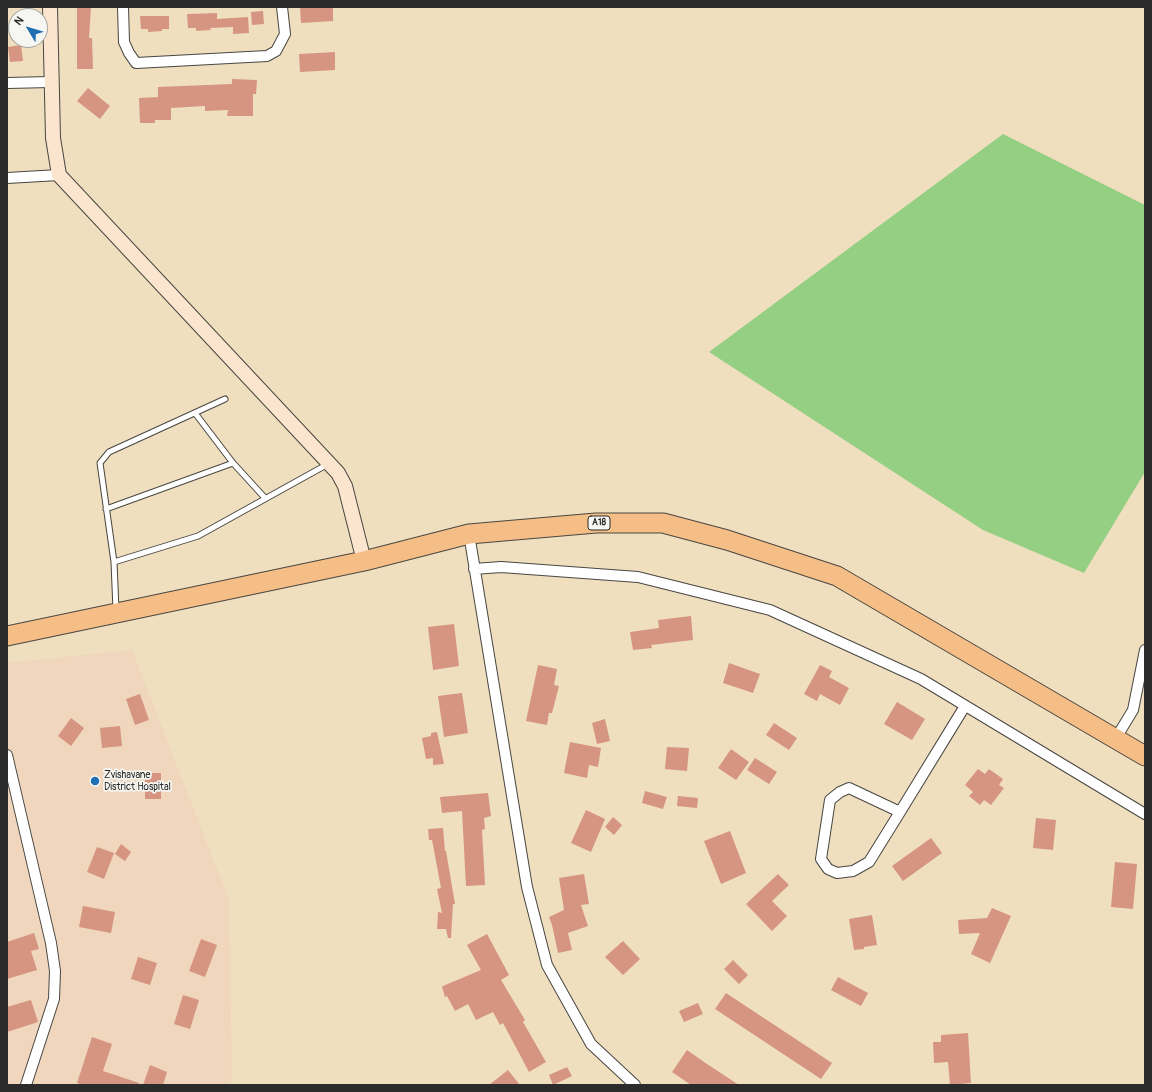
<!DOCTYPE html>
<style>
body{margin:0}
#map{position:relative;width:1152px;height:1092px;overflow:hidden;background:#efdfbf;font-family:Pangolin,sans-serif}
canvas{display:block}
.frame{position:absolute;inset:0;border:8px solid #2b2b2b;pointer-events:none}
.north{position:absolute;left:8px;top:8px;width:40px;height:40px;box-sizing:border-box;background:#f6f6f2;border:1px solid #a5a5a2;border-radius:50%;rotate:308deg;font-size:11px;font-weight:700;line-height:16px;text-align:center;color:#2b2b2b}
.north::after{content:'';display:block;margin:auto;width:14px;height:18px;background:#1f6fb2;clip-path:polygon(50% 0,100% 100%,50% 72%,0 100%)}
</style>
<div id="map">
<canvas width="1152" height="1092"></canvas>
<div class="frame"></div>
<div class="north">N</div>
</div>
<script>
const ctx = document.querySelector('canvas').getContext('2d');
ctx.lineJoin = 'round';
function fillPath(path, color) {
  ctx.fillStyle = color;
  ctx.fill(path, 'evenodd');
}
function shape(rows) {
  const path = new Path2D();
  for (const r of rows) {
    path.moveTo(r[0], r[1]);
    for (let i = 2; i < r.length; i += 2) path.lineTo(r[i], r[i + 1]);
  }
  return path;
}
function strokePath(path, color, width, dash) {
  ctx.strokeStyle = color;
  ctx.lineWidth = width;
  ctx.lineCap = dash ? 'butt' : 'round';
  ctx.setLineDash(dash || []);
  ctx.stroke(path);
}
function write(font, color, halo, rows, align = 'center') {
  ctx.font = font + ' Pangolin,sans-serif';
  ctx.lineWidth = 3.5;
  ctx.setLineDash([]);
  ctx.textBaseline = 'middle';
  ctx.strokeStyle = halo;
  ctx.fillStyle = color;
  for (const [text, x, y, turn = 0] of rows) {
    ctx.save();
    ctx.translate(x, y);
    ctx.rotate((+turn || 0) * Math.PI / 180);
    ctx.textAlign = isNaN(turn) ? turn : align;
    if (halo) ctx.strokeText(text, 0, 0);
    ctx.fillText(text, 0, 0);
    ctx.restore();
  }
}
const built = shape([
 [132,650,229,900,232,1074,230,1085,7,1085,7,663]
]);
const green = shape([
 [1003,134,1145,205,1145,472,1084,573,983,530,709,352]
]);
const building = shape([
 [77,7,91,7,89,38,92,38,93,69,77,69],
 [300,7,333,7,333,21,301,23],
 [263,11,264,24,252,25,251,12],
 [217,13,217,19,248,17,249,33,233,34,233,27,210,28,211,30,196,31,196,28,188,28,187,14],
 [140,16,169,16,169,29,162,29,162,31,148,32,148,29,141,29],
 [21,45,23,61,10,62,8,47],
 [335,52,335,70,300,72,299,54],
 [232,79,257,80,256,94,253,94,253,116,227,116,228,110,205,111,205,106,171,108,171,120,155,120,155,123,140,123,139,98,158,97,158,87,232,84],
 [88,88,110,106,100,119,77,101],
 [691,616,693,640,651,645,652,648,633,650,630,632,659,628,658,620],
 [454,624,459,666,433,670,428,627],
 [729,663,760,674,753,693,723,683],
 [538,665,557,669,554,685,559,686,552,713,549,713,547,725,526,721],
 [820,665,832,671,829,677,849,688,840,705,820,694,817,701,804,694],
 [462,693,468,733,444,737,438,696],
 [140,694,149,720,135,725,126,699],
 [897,702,925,719,912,740,884,724],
 [71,718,84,728,71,746,58,736],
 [605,719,610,741,597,744,592,723],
 [774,723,797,738,789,750,766,735],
 [120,726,122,746,102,748,100,728],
 [437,732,444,764,433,765,433,758,426,759,422,738,431,736,431,733],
 [570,742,601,748,598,767,589,765,587,778,564,773],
 [667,747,689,748,687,771,665,769],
 [731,749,749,762,736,780,718,768],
 [755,758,777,772,769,784,747,770],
 [978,769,985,774,989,769,1003,779,999,785,1004,788,991,805,984,800,980,805,969,796,973,792,965,785],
 [145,773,161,773,161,799,145,799],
 [645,791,667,797,663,809,642,803],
 [488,793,491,816,484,818,485,829,482,830,485,885,466,886,462,811,442,813,440,797],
 [678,796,698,798,697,808,677,806],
 [586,810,605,819,591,852,571,843],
 [613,817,622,825,614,835,605,827],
 [1036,818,1056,820,1053,850,1033,848],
 [443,828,445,851,446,851,455,904,453,904,451,938,448,938,446,929,437,929,438,912,442,913,437,889,441,888,432,840,429,840,428,829],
 [730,831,746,873,721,884,704,841],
 [931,838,942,853,903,881,892,866],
 [121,844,131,852,125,861,115,854],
 [97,847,114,853,104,879,87,872],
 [1115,862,1137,864,1133,909,1111,907],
 [584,874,589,904,581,905,588,926,568,933,572,950,558,953,552,925,549,917,564,910,559,878],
 [778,874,789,885,772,901,787,916,772,931,746,904],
 [83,906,115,912,111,933,79,927],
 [992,908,1011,916,990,963,971,954,980,933,959,934,958,920,987,918],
 [872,915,877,945,864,947,864,949,854,950,849,919],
 [34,933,39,949,31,951,37,970,7,979,7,942],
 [487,934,509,975,501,980,525,1020,523,1022,546,1062,529,1072,503,1023,500,1025,493,1012,476,1020,468,1004,455,1011,447,996,445,997,442,987,443,986,481,970,467,945],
 [201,939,217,945,205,977,189,971],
 [623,941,640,959,623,975,605,957],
 [138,957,157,963,150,985,131,979],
 [733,960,748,975,739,984,724,969],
 [838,977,868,993,861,1006,831,990],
 [726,993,832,1063,821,1079,715,1009],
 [183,995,199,1000,190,1029,174,1024],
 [31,1000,38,1022,7,1032,7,1007],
 [698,1003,703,1014,684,1022,679,1011],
 [968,1033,971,1083,950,1085,948,1062,934,1063,933,1042,941,1042,941,1035],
 [92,1037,112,1044,103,1071,139,1083,138,1085,83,1085,77,1083],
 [687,1050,707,1064,739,1085,691,1085,672,1072],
 [150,1065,167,1072,163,1085,143,1085],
 [567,1067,572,1076,553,1085,549,1075],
 [508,1070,520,1085,489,1085]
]);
const lane = shape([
 [195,413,233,463,265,498],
 [106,509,233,463],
 [114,562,198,536,328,464],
 [116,610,114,562,100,463,109,452,225,399]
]);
const street = shape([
 [123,7,124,42,129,53,136,63,267,56,276,51,285,34,282,7],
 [7,83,51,82],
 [7,178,59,175],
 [469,534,527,887,547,965,591,1044,635,1085],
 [474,569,501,567,638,577,770,610,921,679,1145,814],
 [1116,738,1133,710,1145,650],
 [7,755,51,943,55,971,54,999,26,1085],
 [900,812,849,788,840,792,830,800,821,859,828,869,837,873,853,871,869,862,900,812,965,706]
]);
const secondary = shape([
 [50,7,53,138,59,175,338,473,345,486,364,561]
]);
const highway = shape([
 [7,636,364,561,469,534,596,523,663,523,727,540,837,576,1145,756]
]);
const markers = [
 [95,781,5,"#1f6fb2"]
];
const shields = [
 [599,523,22]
];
const shieldNames = [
 ["A18",599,523]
];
const poiNames = [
 ["Zvishavane",104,775],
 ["District Hospital",104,787]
];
fillPath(built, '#efd6bc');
fillPath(green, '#95cf83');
fillPath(building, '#d69581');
strokePath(lane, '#484641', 7);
strokePath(street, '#484641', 12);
strokePath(secondary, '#484641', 16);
strokePath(highway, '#484641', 21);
strokePath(lane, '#fff', 5);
strokePath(street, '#fff', 10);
strokePath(secondary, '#fbe5cf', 14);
strokePath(highway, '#f6be87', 19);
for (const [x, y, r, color] of markers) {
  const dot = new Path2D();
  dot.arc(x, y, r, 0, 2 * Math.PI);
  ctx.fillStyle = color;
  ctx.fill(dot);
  strokePath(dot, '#f6f6f2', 1.5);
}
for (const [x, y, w] of shields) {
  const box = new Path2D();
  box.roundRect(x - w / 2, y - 7, w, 14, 3);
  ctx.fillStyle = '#f6f6f2';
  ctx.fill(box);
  strokePath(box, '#2b2b2b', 1);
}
write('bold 9px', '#2b2b2b', null, shieldNames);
write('10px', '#2b2b2b', '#f6f6f2', poiNames, 'left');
</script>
